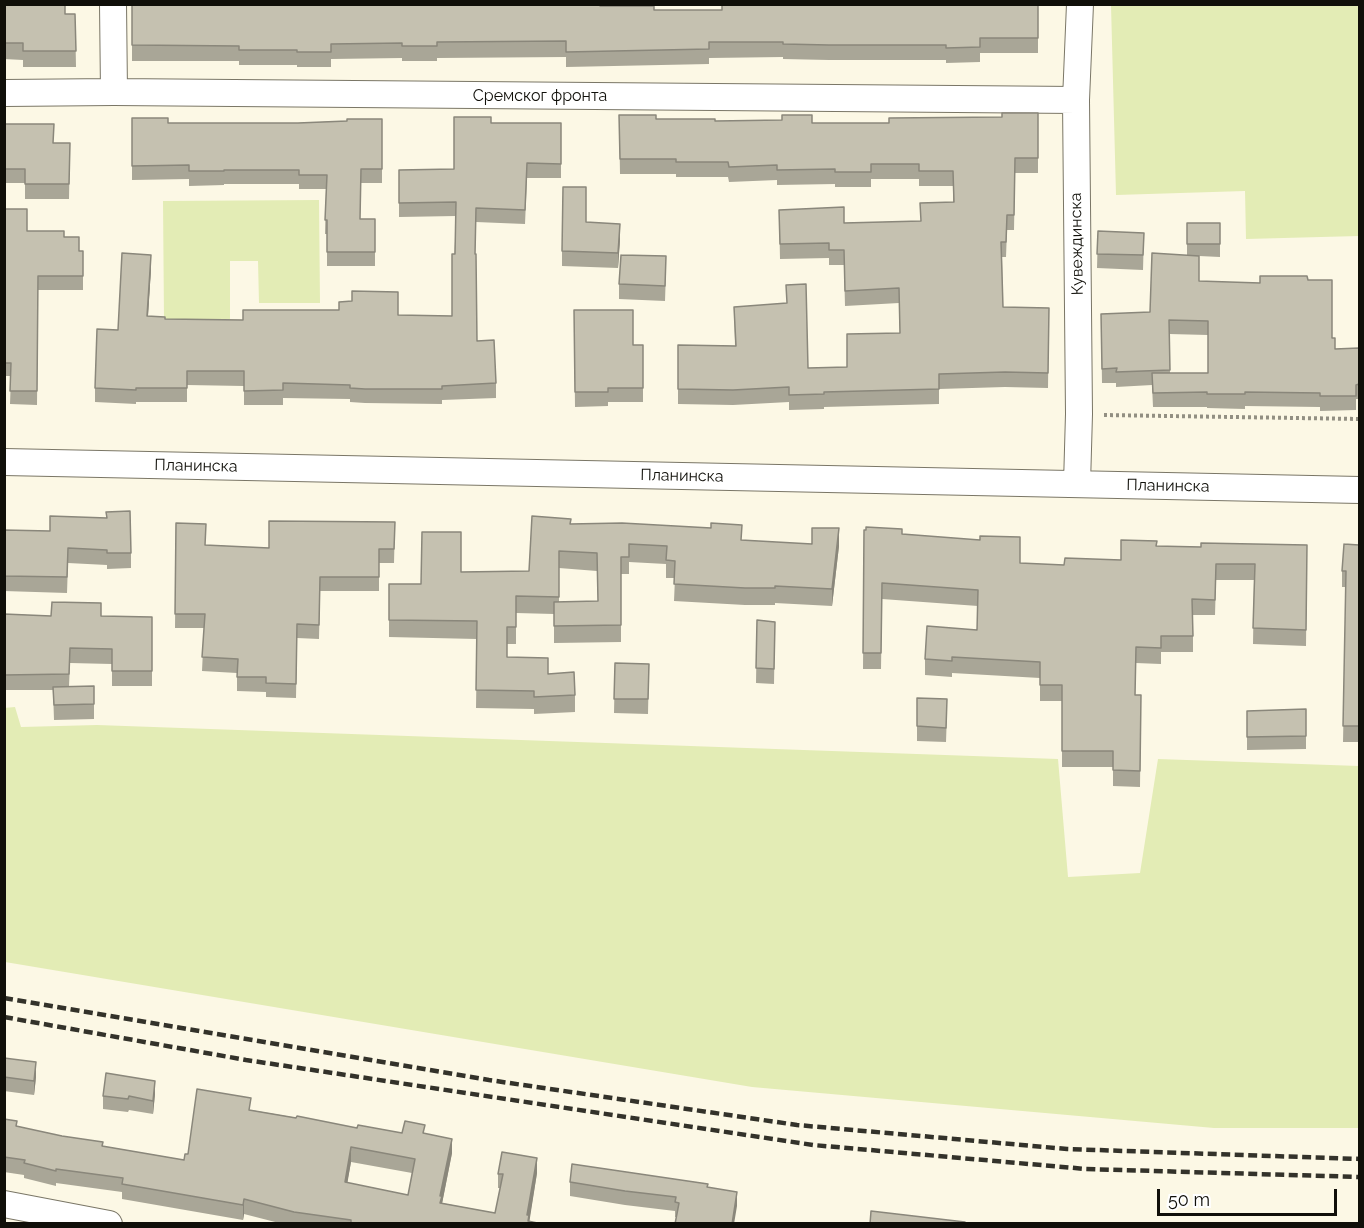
<!DOCTYPE html>
<meta charset="utf-8">
<style>
body{margin:0}
#map{position:relative;width:1364px;height:1228px;overflow:hidden;background:#fcf8e5;font-family:Raleway,sans-serif}
canvas{display:block}
.frame{position:absolute;inset:0;border:6px solid #100f09;pointer-events:none}
.scale{position:absolute;left:1157px;top:1189px;width:180px;height:27px;box-sizing:border-box;border:3px solid #100f09;border-top:0;padding-left:8px;font-size:18px;line-height:21px;white-space:nowrap;color:#100f09;-webkit-text-stroke:4px #fff;paint-order:stroke}
</style>
<div id="map">
<canvas width="1364" height="1228"></canvas>
<div class="frame"></div>
<div class="scale">50 m</div>
</div>
<script>
const ctx = document.querySelector('canvas').getContext('2d');
ctx.lineJoin = 'round';
function fillPath(path, color) {
  ctx.fillStyle = color;
  ctx.fill(path, 'evenodd');
}
function shape(rows) {
  const path = new Path2D();
  for (const r of rows) {
    path.moveTo(r[0], r[1]);
    for (let i = 2; i < r.length; i += 2) path.lineTo(r[i], r[i + 1]);
  }
  return path;
}
function strokePath(path, color, width, dash) {
  ctx.strokeStyle = color;
  ctx.lineWidth = width;
  ctx.lineCap = dash ? 'butt' : 'round';
  ctx.setLineDash(dash || []);
  ctx.stroke(path);
}
function write(font, color, halo, rows, align = 'center') {
  ctx.font = font + ' Raleway,sans-serif';
  ctx.lineWidth = 4.5;
  ctx.setLineDash([]);
  ctx.textBaseline = 'middle';
  ctx.strokeStyle = halo;
  ctx.fillStyle = color;
  for (const [text, x, y, turn = 0] of rows) {
    ctx.save();
    ctx.translate(x, y);
    ctx.rotate((+turn || 0) * Math.PI / 180);
    ctx.textAlign = isNaN(turn) ? turn : align;
    if (halo) ctx.strokeText(text, 0, 0);
    ctx.fillText(text, 0, 0);
    ctx.restore();
  }
}
const green = shape([
 [1111,5,1359,5,1359,236,1246,239,1245,191,1116,195],
 [319,200,320,303,259,303,258,261,230,261,230,319,164,319,163,201],
 [15,707,21,727,97,725,1058,759,1068,877,1140,873,1158,759,1359,766,1359,1128,1214,1128,752,1087,5,962,4,708]
]);
const path = shape([
 [1104,415,1360,419]
]);
const minor = shape([
 [113,4,114,92],
 [4,93,114,92,1076,100],
 [4,462,1360,490],
 [1077,484,1079,414,1076,100,1080,4],
 [4,1204,109,1224]
]);
const rail = shape([
 [4,998,489,1080,797,1125,1067,1149,1360,1159],
 [4,1017,246,1060,813,1145,1086,1169,1360,1177]
]);
const wall = shape([
 [4,4,65,14,75,14,76,67,23,67,23,60,4,59],
 [132,4,600,6,654,10,722,10,1038,4,1038,53,980,53,980,62,946,63,946,60,829,60,783,59,783,57,709,58,709,64,566,67,566,57,437,58,437,61,402,61,402,58,331,59,331,67,297,67,297,65,239,65,239,61,132,61],
 [1038,113,1038,173,1015,173,1014,230,1007,230,1006,257,1002,257,1003,307,1049,308,1048,388,1005,387,939,389,939,404,824,407,824,409,789,410,789,402,733,405,678,404,678,345,735,346,734,307,808,368,847,367,900,333,899,303,845,306,844,265,829,265,829,258,780,259,779,210,844,223,920,221,953,202,953,186,919,186,919,179,871,179,871,187,835,187,835,184,777,185,777,180,729,182,728,177,676,177,676,174,620,174,619,115,656,119,715,121,812,123,889,123,1002,117],
 [132,118,168,123,298,123,382,119,382,183,361,183,360,219,375,219,375,266,327,266,327,234,325,234,326,189,299,189,299,184,224,184,224,185,189,186,189,179,132,180],
 [4,120,5,124,53,143,70,143,69,199,25,199,25,183,4,183],
 [491,123,561,123,561,178,527,178,525,224,476,222,475,254,477,341,496,383,496,398,442,400,442,404,365,403,350,402,350,399,283,398,283,405,244,405,244,386,187,385,187,402,136,402,136,404,95,402,95,388,118,330,151,269,148,316,165,319,243,320,398,315,452,316,456,216,399,217,399,170,454,169],
 [4,209,27,231,64,237,79,251,83,251,83,290,38,290,37,405,10,404,11,376,4,376],
 [586,222,620,239,618,268,562,266,562,251],
 [1187,223,1220,223,1220,257,1199,256,1199,281,1260,283,1308,280,1332,338,1335,349,1359,348,1359,399,1356,399,1356,410,1320,411,1320,407,1245,406,1245,409,1207,408,1207,407,1153,407,1152,385,1116,387,1116,383,1102,383,1101,314,1150,312,1187,255],
 [1169,334,1208,335,1208,373,1170,373],
 [1098,231,1144,233,1143,270,1097,268],
 [666,271,665,301,619,299,619,284],
 [574,310,633,345,643,345,643,402,608,402,608,406,575,407],
 [395,522,394,563,379,563,379,591,320,591,319,639,297,638,296,698,266,697,266,692,237,691,237,673,202,671,204,628,175,628,176,523,206,545,269,548],
 [571,524,742,540,839,546,832,606,775,603,775,605,745,605,674,601,675,578,666,578,666,564,629,562,629,574,621,574,621,642,554,643,554,614,516,613,516,644,507,644,507,657,548,674,575,695,575,712,534,714,534,709,476,708,477,639,389,637,389,584,421,584,461,572,529,571],
 [559,568,597,571,598,601,559,602],
 [4,530,131,553,131,568,107,569,107,565,68,563,67,593,4,591],
 [864,530,902,534,1020,563,1064,565,1121,560,1157,546,1201,547,1307,545,1306,646,1253,644,1254,580,1216,580,1215,615,1193,615,1193,652,1161,652,1161,664,1136,663,1135,695,1141,695,1140,787,1113,786,1113,767,1062,767,1062,701,1040,701,1040,678,952,673,952,677,925,675,925,659,977,630,978,606,882,599,881,669,863,669],
 [1359,545,1359,742,1343,742,1346,587,1342,587,1342,571],
 [4,614,51,616,152,617,152,686,112,686,112,664,70,663,69,686,94,686,94,719,54,720,53,690,4,690],
 [757,620,775,622,774,684,756,683],
 [615,663,649,664,648,714,614,713],
 [1306,709,1306,749,1247,750,1247,711],
 [947,713,946,742,917,741,917,726],
 [4,1058,36,1077,34,1095,4,1091],
 [155,1094,153,1114,129,1110,128,1112,103,1109,103,1096],
 [251,1110,357,1128,402,1133,425,1133,452,1153,442,1203,495,1213,500,1188,498,1188,498,1174,537,1173,529,1221,542,1224,283,1224,244,1214,243,1220,122,1199,122,1192,56,1183,56,1186,24,1178,24,1175,4,1172,4,1119,17,1126,103,1146,184,1160,188,1154],
 [351,1162,412,1173,408,1195,347,1183],
 [570,1182,708,1187,737,1206,676,1217,675,1217,675,1211,625,1205,570,1196]
]);
const shadedWall = shape([
 [620,224,620,239,618,268,618,253],
 [151,255,151,269,147,331,147,316],
 [839,528,839,546,832,606,832,589],
 [36,1062,36,1077,34,1095,34,1081],
 [155,1081,155,1094,153,1114,153,1101],
 [452,1139,452,1153,442,1204,440,1217,440,1196],
 [351,1147,351,1162,345,1197,345,1182],
 [537,1158,537,1173,529,1224,527,1224,527,1215],
 [737,1192,737,1206,734,1224,732,1224],
 [244,1199,244,1214,243,1220,243,1205]
]);
const building = shape([
 [4,4,65,4,65,14,75,14,76,51,23,51,23,43,4,43,4,4],
 [132,4,278,4,278,5,600,4,600,6,654,6,654,10,722,10,722,4,1038,4,1038,38,980,38,980,47,946,48,946,45,829,45,783,44,783,42,709,42,709,49,566,52,566,41,437,42,437,46,402,46,402,43,331,44,331,52,297,52,297,50,239,50,239,46,132,45,132,4],
 [1002,113,1038,113,1038,158,1015,158,1014,215,1007,215,1006,242,1001,242,1003,307,1049,308,1048,373,1005,372,939,374,939,389,824,392,824,394,789,395,789,387,733,390,678,389,678,345,736,346,734,307,787,303,786,285,806,284,808,368,847,367,847,334,900,333,899,288,845,291,844,250,829,250,829,243,780,244,779,210,844,207,844,223,921,221,920,203,954,202,953,171,919,171,919,164,871,164,871,172,835,172,835,169,777,170,777,165,729,167,728,162,676,162,676,159,620,159,619,115,656,115,656,119,715,119,715,121,782,120,782,115,812,115,812,123,889,123,889,118,1002,117,1002,113],
 [454,117,491,117,491,123,561,123,561,164,527,163,525,210,476,208,475,254,476,254,477,341,494,340,496,383,442,386,442,389,365,389,350,388,350,385,283,383,283,390,244,391,244,371,187,371,187,388,136,388,136,390,95,388,97,329,118,330,122,253,151,255,147,316,165,317,165,319,243,320,243,310,339,310,339,302,352,301,352,291,398,292,398,315,452,316,452,254,455,254,456,202,399,203,399,170,454,169,454,117],
 [132,118,168,118,168,123,298,123,347,121,347,119,382,119,382,169,361,169,360,219,375,219,375,252,327,252,327,220,325,220,327,175,299,175,299,170,224,170,224,171,189,171,189,165,132,166,132,118],
 [4,120,5,124,54,124,53,143,70,143,69,184,25,184,25,169,4,169,4,120],
 [563,187,586,187,586,222,620,224,618,253,562,251,563,187],
 [4,209,27,209,27,231,64,231,64,237,79,237,79,251,83,251,83,276,38,276,37,391,10,391,11,363,4,363,4,209],
 [1187,223,1220,223,1220,244,1187,244,1187,223],
 [1098,231,1144,233,1143,255,1097,254,1098,231],
 [1152,253,1199,256,1199,281,1260,283,1260,276,1307,276,1308,280,1332,280,1332,338,1335,338,1335,349,1359,348,1359,384,1356,385,1356,396,1320,396,1320,393,1245,392,1245,394,1207,394,1207,392,1153,393,1152,373,1208,373,1208,321,1169,320,1170,370,1116,372,1117,368,1102,369,1101,314,1150,312,1152,253],
 [621,255,666,256,665,286,619,284,621,255],
 [574,310,633,310,633,345,643,345,643,388,608,388,608,392,575,392,574,310],
 [130,511,131,553,107,553,107,550,68,548,67,577,4,576,4,530,50,531,50,516,107,518,106,512,130,511],
 [532,516,571,519,570,524,622,523,711,528,711,523,742,525,741,540,812,544,812,528,839,528,832,589,775,586,775,588,745,588,674,584,675,561,666,560,667,546,629,544,629,557,621,557,621,625,554,626,554,602,598,601,597,553,559,551,559,597,516,596,516,627,507,627,507,657,548,658,548,674,574,672,575,695,534,697,534,691,476,690,477,621,389,620,389,584,421,584,422,532,461,532,461,572,529,571,532,516],
 [269,521,395,522,394,549,379,549,379,577,320,577,319,625,297,624,296,684,266,683,266,677,237,677,238,659,202,657,205,614,175,614,176,523,206,524,205,545,269,548,269,521],
 [866,527,902,529,902,534,980,540,980,536,1020,537,1020,563,1064,565,1065,558,1121,560,1121,540,1157,541,1156,546,1201,547,1201,543,1307,545,1306,630,1253,628,1255,564,1216,564,1215,600,1192,599,1193,636,1161,636,1161,648,1136,647,1135,695,1141,695,1140,771,1113,770,1113,751,1062,751,1062,685,1040,685,1040,662,952,657,952,661,925,659,927,626,977,630,978,590,882,583,881,653,863,653,864,530,866,530,866,527],
 [1344,544,1359,545,1359,726,1343,726,1346,571,1342,571,1344,544],
 [52,602,101,603,101,616,152,617,152,671,112,671,112,649,70,648,69,674,4,675,4,614,51,616,52,602],
 [757,620,775,622,774,669,756,668,757,620],
 [615,663,649,664,648,699,614,699,615,663],
 [94,686,94,704,54,705,53,687,94,686],
 [917,698,947,699,946,728,917,726,917,698],
 [1306,709,1306,736,1247,737,1247,711,1306,709],
 [4,1058,36,1062,34,1081,4,1077,4,1058],
 [106,1073,155,1081,153,1101,129,1096,128,1099,103,1096,106,1073],
 [197,1089,251,1098,249,1110,296,1118,297,1116,357,1128,358,1125,402,1133,405,1121,425,1125,423,1133,452,1139,440,1196,442,1196,440,1203,495,1213,503,1174,498,1174,502,1152,537,1158,527,1215,529,1215,528,1221,542,1224,355,1224,351,1223,351,1220,294,1212,244,1199,243,1205,122,1184,123,1178,56,1169,56,1171,24,1163,25,1160,4,1157,4,1119,17,1121,16,1126,62,1136,103,1142,102,1146,184,1160,185,1154,188,1154,197,1089],
 [351,1147,415,1159,408,1195,345,1182,351,1147],
 [572,1164,708,1184,707,1187,737,1192,732,1224,675,1224,679,1203,675,1202,676,1197,625,1191,570,1182,572,1164],
 [871,1211,965,1222,965,1224,870,1224,871,1211]
]);
const streetNames = [
 ["Сремског фронта",540,96],
 ["Кувеждинска",1077,244,-91],
 ["Планинска",196,466,1],
 ["Планинска",682,476,1],
 ["Планинска",1168,486,1]
];
fillPath(green, '#e3ecb5');
strokePath(minor, '#7a7666', 28);
strokePath(path, '#928f82', 4, [3, 3]);
strokePath(minor, '#fff', 26);
strokePath(rail, '#33322a', 4.5, [9, 4.5]);
fillPath(wall, '#a9a697');
fillPath(shadedWall, '#8a877b');
fillPath(building, '#c5c1b0');
strokePath(building, '#8a877b', 1.5);
write('16px', '#100f09', '#fff', streetNames);
</script>
